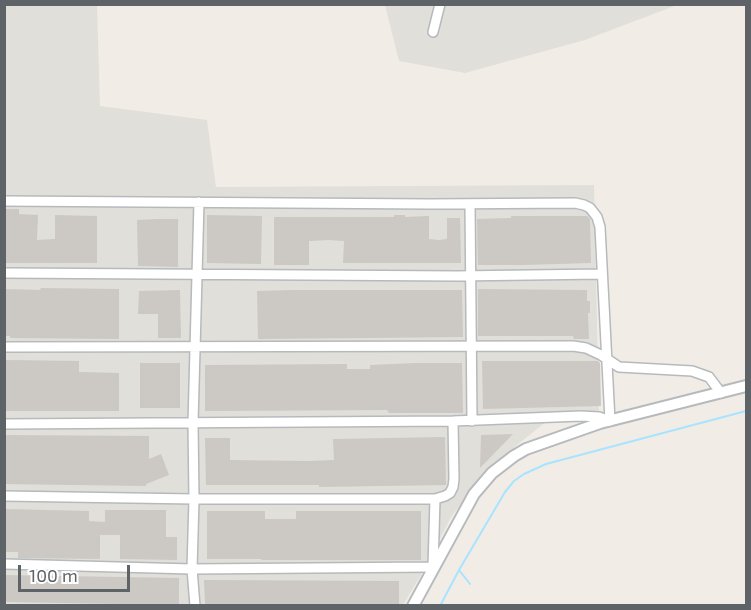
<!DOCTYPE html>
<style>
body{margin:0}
#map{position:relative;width:751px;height:610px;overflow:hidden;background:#f1ede6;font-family:"Exo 2",sans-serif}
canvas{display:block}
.frame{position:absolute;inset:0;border:6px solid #5d6367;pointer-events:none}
.scale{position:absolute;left:18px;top:565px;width:112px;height:27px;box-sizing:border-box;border:3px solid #5d6367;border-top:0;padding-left:8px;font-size:18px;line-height:21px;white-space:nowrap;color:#5d6367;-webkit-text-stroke:4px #fff;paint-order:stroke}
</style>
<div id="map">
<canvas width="751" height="610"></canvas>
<div class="frame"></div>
<div class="scale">100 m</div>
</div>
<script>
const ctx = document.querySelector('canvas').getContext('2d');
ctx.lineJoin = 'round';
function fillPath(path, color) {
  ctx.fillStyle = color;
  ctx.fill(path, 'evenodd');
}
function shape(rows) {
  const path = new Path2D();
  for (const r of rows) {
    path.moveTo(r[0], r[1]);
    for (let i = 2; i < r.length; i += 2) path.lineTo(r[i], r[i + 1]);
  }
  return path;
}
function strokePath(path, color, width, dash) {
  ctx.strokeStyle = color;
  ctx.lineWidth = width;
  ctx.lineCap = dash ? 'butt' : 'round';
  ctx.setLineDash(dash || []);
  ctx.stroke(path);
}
const industrial = shape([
 [4,5,97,5,100,106,207,120,216,187,594,185,599,417,547,421,492,465,451,517,428,563,403,605,5,605],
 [385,5,677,5,585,40,465,73,399,61]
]);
const stream = shape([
 [459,570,470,584],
 [440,606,459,570,505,492,514,481,524,474,546,464,746,411]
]);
const building = shape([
 [4,209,19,209,19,214,38,215,37,240,55,239,55,215,97,216,97,263,4,263],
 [207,215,262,216,261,264,207,263],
 [394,215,405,215,405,217,429,216,429,239,439,240,447,239,447,218,460,218,461,263,343,263,344,241,329,240,309,241,309,265,274,265,274,217,394,217],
 [511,216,587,216,590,219,591,263,523,265,478,265,477,219,511,218],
 [157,219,178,219,178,267,138,266,137,220],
 [41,288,119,289,119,339,10,338,10,336,4,336,4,289,40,290],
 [478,289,587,290,587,301,590,301,590,313,588,313,589,339,574,339,573,336,478,336],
 [180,290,181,338,158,338,158,314,138,314,139,291],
 [292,290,462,290,463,337,258,339,257,291],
 [4,360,79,361,79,372,119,373,119,411,4,411],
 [482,361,598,361,600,363,601,406,483,409],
 [140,363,180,363,180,408,140,408],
 [415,363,462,363,463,413,389,413,387,410,205,411,205,365,347,364,347,369,370,369,370,365],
 [513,434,480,468,481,435],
 [4,435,149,436,149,459,161,454,169,475,146,484,146,486,4,484],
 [445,437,446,485,319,487,319,485,206,485,205,438,230,438,230,460,309,461,334,460,333,439],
 [4,509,89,511,89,521,105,522,105,510,166,510,166,537,177,537,177,560,120,559,120,535,100,535,100,559,18,558,18,552,4,552],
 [207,511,265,511,265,519,296,519,296,511,421,511,421,560,261,560,261,559,207,559],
 [4,575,179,578,179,605,4,602],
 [204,580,399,581,399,606,205,604]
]);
const minor = shape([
 [433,32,440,4],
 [4,201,430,204,575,203,584,205,590,208,597,217,600,227,610,421,599,417,581,416,453,421,4,424],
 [470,204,472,421],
 [4,273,457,276,602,274],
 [4,347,573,346,586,348,601,355,619,367,692,371,709,377,721,393],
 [4,496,194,499,435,499,433,567,192,569,4,564],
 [435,499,445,496,450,493,453,487,454,479,453,421],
 [195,606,192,569,194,499,193,423,199,202]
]);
const tertiary = shape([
 [413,606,474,494,492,473,514,456,526,449,600,423,746,386]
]);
fillPath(industrial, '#e1dfda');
strokePath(stream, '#a8e4ff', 2);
fillPath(building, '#ccc8c3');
strokePath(minor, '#b6babd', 12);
strokePath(tertiary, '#b6babd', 14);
strokePath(minor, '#fff', 9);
strokePath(tertiary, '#fff', 10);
</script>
